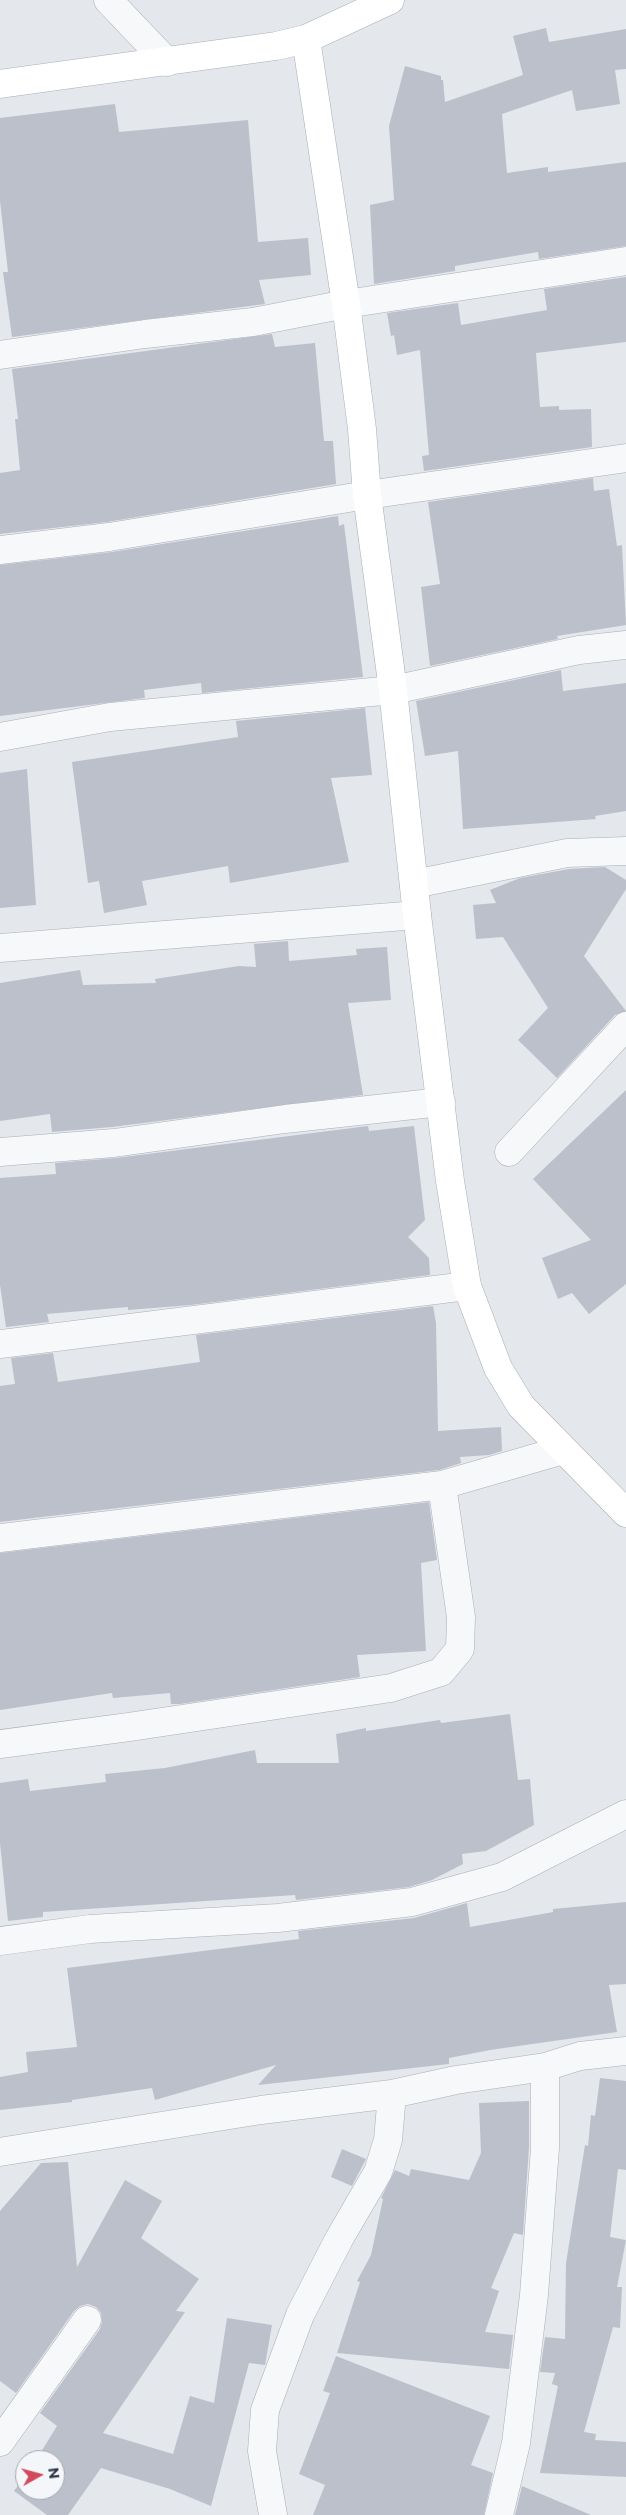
<!DOCTYPE html>
<style>
body{margin:0}
#map{position:relative;width:626px;height:2515px;overflow:hidden;background:#e4e7ec;font-family:Montserrat,sans-serif}
canvas{display:block}
.north{position:absolute;left:15px;top:2450px;width:50px;height:50px;box-sizing:border-box;background:#f4f6f9;border:1px solid #a4a8b1;border-radius:50%;rotate:83deg;font-size:14px;font-weight:700;line-height:20px;text-align:center;color:#2b3445}
.north::after{content:'';display:block;margin:auto;width:18px;height:22px;background:#d1495b;clip-path:polygon(50% 0,100% 100%,50% 72%,0 100%)}
</style>
<div id="map">
<canvas width="626" height="2515"></canvas>
<div class="north">N</div>
</div>
<script>
const ctx = document.querySelector('canvas').getContext('2d');
ctx.lineJoin = 'round';
function fillPath(path, color) {
  ctx.fillStyle = color;
  ctx.fill(path, 'evenodd');
}
function shape(rows) {
  const path = new Path2D();
  for (const r of rows) {
    path.moveTo(r[0], r[1]);
    for (let i = 2; i < r.length; i += 2) path.lineTo(r[i], r[i + 1]);
  }
  return path;
}
function strokePath(path, color, width, dash) {
  ctx.strokeStyle = color;
  ctx.lineWidth = width;
  ctx.lineCap = dash ? 'butt' : 'round';
  ctx.setLineDash(dash || []);
  ctx.stroke(path);
}
const building = shape([
 [546,28,549,42,626,29,626,69,615,70,620,104,576,111,572,90,502,114,507,173,548,167,548,172,626,162,626,246,539,259,538,252,455,266,455,271,374,284,370,205,394,200,389,126,405,66,441,76,441,80,443,80,445,102,523,75,513,36],
 [115,104,119,132,248,120,258,242,308,238,311,275,259,280,265,304,12,337,3,272,8,272,0,201,0,118],
 [626,277,626,342,536,353,540,407,559,406,559,410,591,409,592,447,424,471,422,456,429,455,420,350,397,355,394,335,391,336,387,313,458,303,461,325,547,310,544,289],
 [272,334,275,347,315,343,324,441,333,441,336,484,107,522,0,534,0,473,20,470,15,419,18,419,12,369],
 [593,478,594,491,609,489,617,546,622,545,626,625,557,636,558,639,430,666,421,587,440,584,428,502],
 [338,516,339,526,344,524,363,677,202,693,201,683,144,690,145,698,0,716,0,565,112,552],
 [561,670,563,691,626,683,626,811,595,816,596,819,463,829,458,751,425,756,416,701],
 [365,708,372,775,331,778,349,862,230,883,228,866,142,881,147,905,104,913,99,881,88,883,72,762,238,737,236,721],
 [27,769,36,905,0,908,0,773],
 [605,867,626,880,626,889,584,956,626,1011,615,1015,557,1078,518,1040,548,1008,503,937,476,939,473,905,496,903,490,890,520,878,569,869],
 [288,941,289,961,357,955,356,949,387,947,391,1000,348,1003,363,1095,112,1127,52,1132,50,1114,0,1121,0,983,80,970,83,985,156,983,155,979,239,966,256,967,254,944],
 [626,1090,626,1284,589,1314,572,1293,558,1299,542,1258,591,1240,533,1179],
 [368,1126,369,1131,414,1126,425,1220,408,1237,429,1258,430,1275,191,1305,128,1310,128,1307,47,1314,49,1322,6,1327,0,1285,0,1178,56,1174,55,1163,116,1158],
 [433,1306,436,1323,438,1431,501,1427,502,1451,489,1455,460,1457,461,1463,439,1470,0,1522,0,1386,15,1384,11,1358,53,1353,58,1382,200,1362,196,1335],
 [429,1502,437,1560,421,1563,426,1651,357,1655,360,1677,180,1704,171,1704,170,1693,113,1698,112,1693,0,1710,0,1553],
 [510,1714,518,1780,530,1779,534,1825,486,1851,462,1854,463,1864,432,1880,409,1887,296,1900,295,1895,43,1912,43,1917,8,1921,0,1843,0,1783,28,1779,30,1791,106,1782,105,1774,165,1768,255,1750,257,1763,339,1763,336,1734,366,1728,366,1731,440,1720,441,1723],
 [626,1902,626,1984,609,1985,617,2032,490,2050,449,2058,449,2064,258,2085,276,2065,155,2100,152,2088,72,2100,72,2102,0,2110,0,2077,28,2072,26,2052,77,2047,67,1968,299,1939,298,1931,414,1918,467,1903,470,1927,553,1912,553,1909],
 [600,2078,626,2081,626,2170,618,2169,610,2237,626,2240,617,2287,622,2287,620,2328,613,2327,584,2432,596,2434,595,2440,626,2442,626,2477,540,2473,558,2386,552,2384,555,2373,540,2372,545,2337,565,2339,566,2263,585,2145,588,2146,591,2115,595,2116],
 [529,2101,529,2147,523,2235,514,2233,491,2288,499,2291,485,2332,513,2335,509,2369,337,2353,360,2282,357,2281,371,2255,383,2199,381,2198,395,2170,409,2176,411,2169,469,2180,481,2153,479,2103],
 [342,2149,366,2159,352,2186,331,2177],
 [68,2162,77,2267,125,2180,162,2201,141,2238,199,2279,176,2311,185,2312,103,2433,173,2454,190,2396,214,2403,227,2318,272,2325,265,2365,249,2363,211,2506,170,2489,101,2468,68,2515,47,2515,14,2491,25,2476,25,2490,55,2490,55,2460,36,2460,57,2426,40,2413,100,2329,102,2322,101,2313,96,2307,88,2304,80,2306,74,2311,16,2393,0,2381,0,2211,41,2163],
 [336,2356,490,2416,471,2465,493,2473,484,2515,313,2515,325,2485,299,2474,330,2393,323,2391],
 [522,2486,591,2515,515,2515]
]);
const street = shape([
 [108,0,167,62],
 [0,355,145,334,253,322,346,304,626,261],
 [0,550,109,537,367,495,626,458],
 [0,737,110,717,393,690,579,650,626,645],
 [414,884,567,853,626,851],
 [0,948,417,915],
 [0,1152,114,1143,285,1119,441,1102],
 [509,1152,626,1026],
 [0,1344,467,1286],
 [0,1538,442,1485,563,1450],
 [0,1744,129,1727,391,1688,441,1672,460,1649,461,1617,442,1485],
 [0,1941,90,1929,278,1918,412,1902,502,1877,626,1814],
 [0,2152,261,2110,392,2094,456,2080,545,2067,580,2056,626,2051],
 [0,2442,87,2320],
 [273,2515,262,2451,265,2410,300,2315,339,2239,378,2172,388,2140,392,2094],
 [499,2515,516,2443,534,2295,545,2148,545,2067]
]);
const secondary = shape([
 [306,39,346,304,362,429,367,495,393,690,417,915,450,1181,467,1286,498,1368,521,1406,626,1513],
 [0,84,276,46,306,39,390,0]
]);
fillPath(building, '#bbc0ca');
strokePath(street, '#a9aeb7', 29);
strokePath(secondary, '#a9aeb7', 29);
strokePath(street, '#f7f8fa', 28);
strokePath(secondary, '#fff', 28);
</script>
